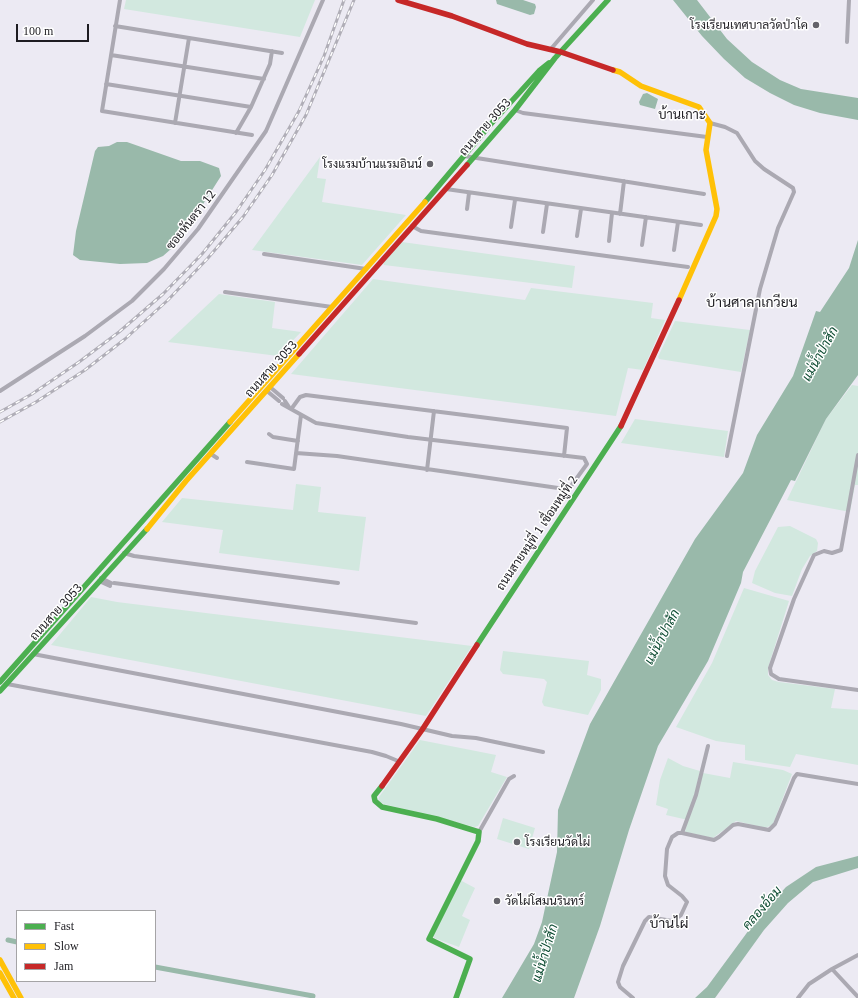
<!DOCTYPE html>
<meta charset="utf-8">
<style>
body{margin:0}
#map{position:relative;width:858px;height:998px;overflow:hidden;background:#eceaf3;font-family:Georgia,serif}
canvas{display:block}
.legend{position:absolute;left:16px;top:910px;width:140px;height:72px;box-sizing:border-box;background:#fff;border:1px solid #a5a4a6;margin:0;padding:5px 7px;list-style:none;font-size:12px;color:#1d1c21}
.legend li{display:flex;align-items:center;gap:8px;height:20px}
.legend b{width:20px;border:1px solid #a5a4a6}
.scale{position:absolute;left:16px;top:24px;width:73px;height:18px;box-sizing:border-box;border:2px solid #1d1c21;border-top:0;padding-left:5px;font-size:12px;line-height:14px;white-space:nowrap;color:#1d1c21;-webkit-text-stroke:3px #fff;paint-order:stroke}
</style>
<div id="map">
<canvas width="858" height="998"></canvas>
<ul class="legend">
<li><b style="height:5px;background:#4caf50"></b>Fast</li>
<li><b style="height:5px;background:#ffc107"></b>Slow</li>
<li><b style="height:5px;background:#c62828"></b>Jam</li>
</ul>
<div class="scale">100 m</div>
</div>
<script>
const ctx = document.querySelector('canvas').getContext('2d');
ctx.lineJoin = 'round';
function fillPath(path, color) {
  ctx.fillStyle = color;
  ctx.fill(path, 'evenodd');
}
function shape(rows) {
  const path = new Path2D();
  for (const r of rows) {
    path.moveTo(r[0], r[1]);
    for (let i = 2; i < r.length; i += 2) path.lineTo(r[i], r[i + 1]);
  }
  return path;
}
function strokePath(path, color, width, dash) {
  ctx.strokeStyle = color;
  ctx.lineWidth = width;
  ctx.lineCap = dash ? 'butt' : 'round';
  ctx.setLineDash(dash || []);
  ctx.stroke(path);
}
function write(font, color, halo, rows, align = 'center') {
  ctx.font = font + ' Georgia,Sarabun,serif';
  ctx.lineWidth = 3;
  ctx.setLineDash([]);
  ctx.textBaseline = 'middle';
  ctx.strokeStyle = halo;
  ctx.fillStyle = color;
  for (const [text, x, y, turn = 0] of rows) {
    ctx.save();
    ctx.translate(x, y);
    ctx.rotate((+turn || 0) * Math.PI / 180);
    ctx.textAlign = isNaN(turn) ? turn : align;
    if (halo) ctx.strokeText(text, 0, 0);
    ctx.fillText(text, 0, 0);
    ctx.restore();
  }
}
const green = shape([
 [126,0,315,0,300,37,124,9],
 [320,157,317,178,326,179,322,202,406,215,362,265,252,250],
 [402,242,575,266,572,288,384,265,383,263],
 [373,279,525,300,531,288,653,303,651,318,665,320,643,370,628,368,616,416,291,374],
 [219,294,275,302,272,328,301,332,278,356,168,342],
 [675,321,750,330,741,372,659,359,658,357],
 [852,385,858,386,858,485,855,485,850,512,787,500,826,419],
 [635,419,728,431,724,457,621,443],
 [296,484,321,487,318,512,366,517,359,571,219,553,223,530,162,522,182,498,293,510],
 [790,526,816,539,818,543,817,551,810,556,802,569,792,596,775,593,752,583,755,571,778,527],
 [744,588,789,601,768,668,768,675,772,680,779,682,835,689,831,708,858,710,858,765,796,754,790,767,745,760,745,745,716,741,676,727,712,663],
 [91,597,117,602,472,646,426,716,51,645],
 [503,651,589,661,587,675,601,679,601,690,588,715,544,706,542,702,547,682,544,679,503,674,500,670],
 [420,740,496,755,491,772,507,777,478,826,475,827,384,804,378,801,379,797],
 [668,758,683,766,700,771,696,788,703,773,730,778,733,762,783,770,792,774,773,824,770,826,765,828,736,821,713,838,685,832,688,820,666,815,668,809,656,805,660,780],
 [503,818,535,828,529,849,497,839],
 [460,880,475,888,462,916,470,920,459,947,434,938,432,934]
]);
const water = shape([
 [496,0,523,0,535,4,536,7,534,14,530,15,497,4],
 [673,0,697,0,727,39,752,62,780,80,801,89,858,98,858,120,820,113,794,105,770,93,745,78,724,59,702,36],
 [647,93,658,99,655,109,640,105,639,102,643,94],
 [117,142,127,142,181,161,200,161,219,168,221,176,179,242,163,256,147,263,120,264,80,260,73,255,76,231,95,151,98,147,109,146],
 [858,240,858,375,826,419,795,481,791,480,743,572,741,583,708,661,658,746,629,830,600,926,574,998,502,998,534,944,542,922,557,852,558,810,590,724,695,539,743,473,757,435,793,376,816,311,820,312,849,268],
 [858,856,858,868,813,882,788,903,764,930,715,998,695,998,707,987,757,919,786,887,816,867]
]);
const canal = shape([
 [8,940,17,942],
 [155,967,313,996]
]);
const street = shape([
 [120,0,102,111,252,135],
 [115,26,282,53],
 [847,42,849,0],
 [550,50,593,0],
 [111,55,264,79],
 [106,84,251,107],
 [515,110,523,113,707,137],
 [175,123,189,38],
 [710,123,725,127,737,133,755,161,764,169,793,188,794,192,778,228,760,289,727,456],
 [236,133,251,107,270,64,272,51],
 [464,156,704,194],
 [446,189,701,225],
 [467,209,469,193],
 [620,214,624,181],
 [412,226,421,231,688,267],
 [511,227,515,200],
 [543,232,547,204],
 [577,236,581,209],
 [609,241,612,213],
 [642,245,646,217],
 [674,250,678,222],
 [264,254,366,269],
 [225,292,332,307],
 [270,387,283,398],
 [0,391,85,336,132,301,164,269,198,229,266,131,323,0],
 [267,391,279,401],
 [285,401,289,407],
 [282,404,316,423,408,437,584,458,587,464,571,486,565,489,337,456,296,453],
 [292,408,300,397,306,395,567,428,564,456],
 [269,434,273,437,298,441],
 [211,454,217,458],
 [858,455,841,550,832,553,824,551,814,555,794,599,770,668,771,674,779,679,858,690],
 [247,462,294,469,301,415],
 [427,470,434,411],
 [124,553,134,556,338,583],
 [101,578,111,583],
 [99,581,110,586],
 [114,583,416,623],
 [33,654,401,724,452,736,476,738,543,752],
 [7,684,372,752,386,756,398,761],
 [479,832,509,779,514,776],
 [682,833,696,795,708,746],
 [832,969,858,997],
 [633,998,620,987,618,982,623,966,645,921,649,917,672,921,681,915,687,902,682,896,668,885,665,876,667,849,672,837,678,833,682,833,714,840,719,837,733,825,738,824,769,830,775,824,794,778,797,774,858,784],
 [798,998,809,984,832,969,858,955]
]);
const fast = shape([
 [467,165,515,110,555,58,608,0],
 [425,202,490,125,539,71,549,63],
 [477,645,621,426],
 [0,682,230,422],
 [0,691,147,529],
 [382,786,374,796,375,801,382,807,437,819,479,832,478,841,429,939,470,959,456,998]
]);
const slow = shape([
 [613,70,620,72,641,86,699,107,710,123,706,150,717,209,716,216,679,300],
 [230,422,425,202],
 [147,529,186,481,299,354],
 [0,960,21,998],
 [0,973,14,998]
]);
const jam = shape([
 [398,0,452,16,527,44,561,52,613,70],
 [299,354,467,165],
 [621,426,679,300],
 [382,786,422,730,477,645]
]);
const rail = shape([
 [0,412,32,394,79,362,119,332,163,294,202,254,236,212,265,170,299,111,324,56,344,0],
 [0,422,36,402,85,370,125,339,168,300,208,258,243,217,272,175,306,115,354,0]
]);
const markers = [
 [816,25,4,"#65646a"],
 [430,164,4,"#65646a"],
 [517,842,4,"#65646a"],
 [497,901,4,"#65646a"]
];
const poiNames = [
 ["โรงเรียนเทศบาลวัดป่าโค",808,25],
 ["โรงแรมบ้านแรมอินน์",422,164],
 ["โรงเรียนวัดไผ่",525,842,"left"],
 ["วัดไผ่โสมนรินทร์",505,901,"left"]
];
const streetNames = [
 ["ถนนสาย 3053",485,127,-49],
 ["ซอยหันตรา 12",191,220,-52],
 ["ถนนสาย 3053",271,369,-48],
 ["ถนนสายหมู่ที่ 1 เชื่อมหมู่ที่ 2",537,533,-56],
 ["ถนนสาย 3053",56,612,-48]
];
const neighbourhoodNames = [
 ["บ้านเกาะ",682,115]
];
const waterNames = [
 ["แม่น้ำป่าสัก",820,354,-61],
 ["แม่น้ำป่าสัก",662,637,-62],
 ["คลองอ้อม",762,908,-49],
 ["แม่น้ำป่าสัก",545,953,-73]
];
const quarterNames = [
 ["บ้านศาลาเกวียน",752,302],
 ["บ้านไผ่",669,923]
];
fillPath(green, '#d2e8df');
fillPath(water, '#99b9aa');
strokePath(canal, '#99b9aa', 5);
strokePath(street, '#aba9b2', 4);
strokePath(fast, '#4caf50', 5.5);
strokePath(slow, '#ffc107', 5.5);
strokePath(jam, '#c62828', 5.5);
strokePath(rail, '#b0aeb7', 3);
strokePath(rail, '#fff', 1.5, [4.5]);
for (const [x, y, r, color] of markers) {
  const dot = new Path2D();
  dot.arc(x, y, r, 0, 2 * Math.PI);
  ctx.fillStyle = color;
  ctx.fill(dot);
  strokePath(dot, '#fff', 1.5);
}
write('12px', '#1d1c21', '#fff', poiNames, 'right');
write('12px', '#1d1c21', '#fff', streetNames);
write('13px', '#1d1c21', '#fff', neighbourhoodNames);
write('italic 13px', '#0b4a30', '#fff', waterNames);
write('14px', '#1d1c21', '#fff', quarterNames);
</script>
